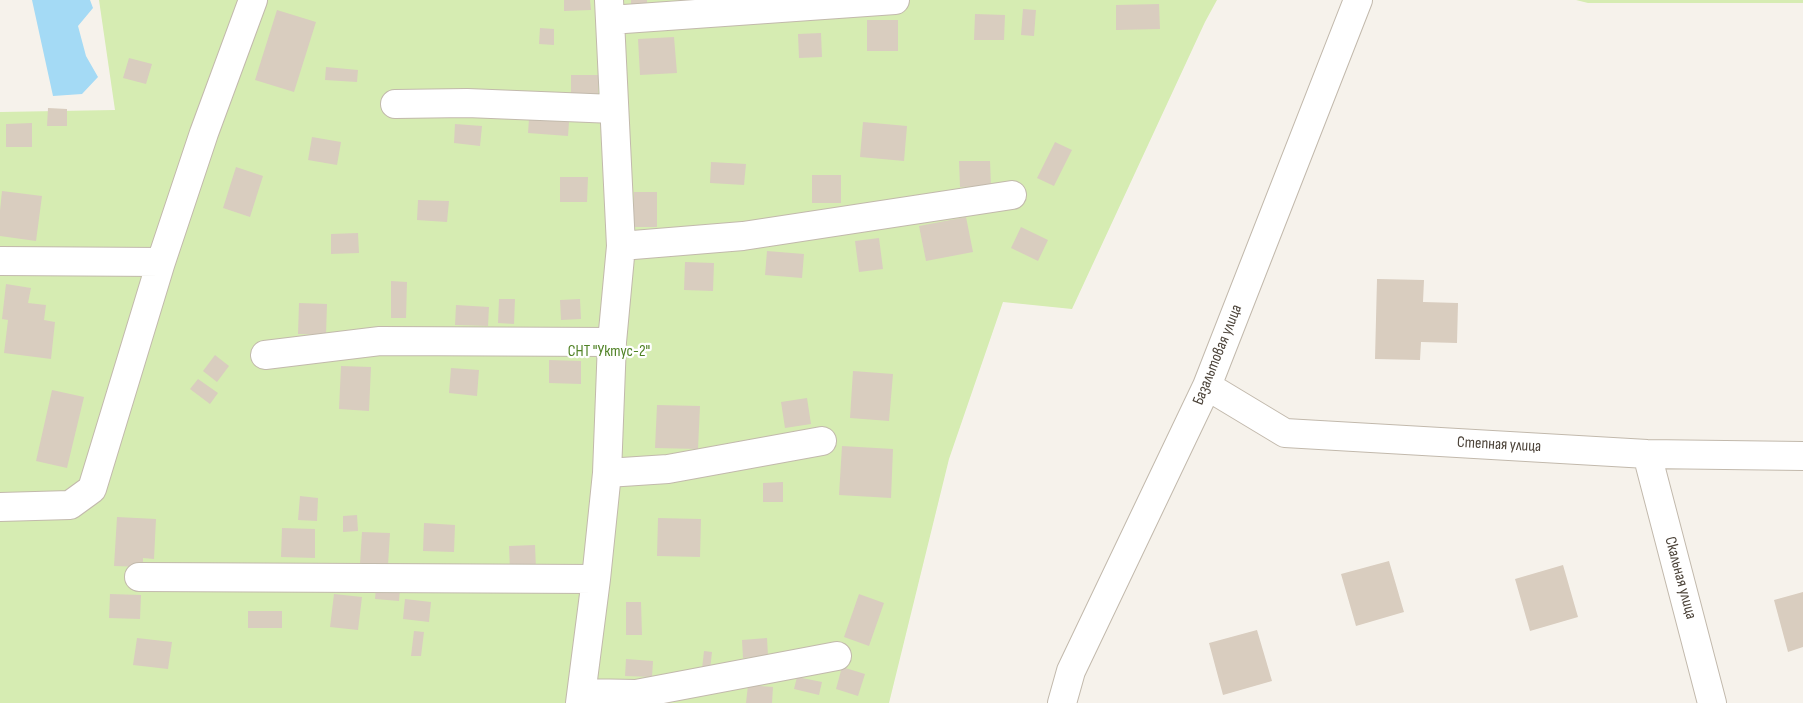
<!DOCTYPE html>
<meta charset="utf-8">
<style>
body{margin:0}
canvas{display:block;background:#f6f2eb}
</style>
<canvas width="1803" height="703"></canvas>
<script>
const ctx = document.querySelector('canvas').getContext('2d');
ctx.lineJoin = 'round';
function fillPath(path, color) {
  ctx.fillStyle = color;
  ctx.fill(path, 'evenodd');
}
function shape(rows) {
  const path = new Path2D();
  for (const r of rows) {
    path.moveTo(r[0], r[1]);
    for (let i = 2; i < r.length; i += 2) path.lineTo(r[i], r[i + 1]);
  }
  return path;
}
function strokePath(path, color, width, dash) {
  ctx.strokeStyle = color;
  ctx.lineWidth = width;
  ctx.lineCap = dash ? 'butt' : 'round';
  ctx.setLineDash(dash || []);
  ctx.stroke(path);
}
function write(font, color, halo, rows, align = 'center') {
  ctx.font = font + ' "Sofia Sans Condensed",sans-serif';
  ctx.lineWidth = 4.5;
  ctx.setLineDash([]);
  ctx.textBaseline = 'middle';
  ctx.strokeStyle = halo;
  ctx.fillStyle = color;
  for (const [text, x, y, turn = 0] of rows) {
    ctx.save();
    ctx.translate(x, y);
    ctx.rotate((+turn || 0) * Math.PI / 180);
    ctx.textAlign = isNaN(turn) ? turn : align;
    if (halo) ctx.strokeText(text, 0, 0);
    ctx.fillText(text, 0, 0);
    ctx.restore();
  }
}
const green = shape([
 [99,0,1217,0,1205,22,1072,309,1003,302,949,459,889,703,0,703,0,112,115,110],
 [1576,0,1803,0,1803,3,1588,3]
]);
const water = shape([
 [32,0,90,0,93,8,78,26,86,56,98,77,82,94,53,96]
]);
const building = shape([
 [564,0,590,0,591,10,564,11],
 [631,0,647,0,647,6,631,6],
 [1159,4,1160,29,1116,30,1116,5],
 [1023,9,1036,10,1034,36,1021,35],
 [277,10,316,22,294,92,255,80],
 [975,14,1005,15,1004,40,974,40],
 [867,20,898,20,898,51,867,51],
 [540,28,554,29,554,45,539,44],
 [821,33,822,57,799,58,798,34],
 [674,37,677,73,640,75,638,39],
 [129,58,152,64,146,84,123,78],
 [326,67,358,70,357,82,325,80],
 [571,75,598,75,598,100,571,100],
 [48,108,67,109,67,126,47,126],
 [529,119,569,122,568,136,528,133],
 [863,122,907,126,904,161,860,157],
 [32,123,32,147,6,147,6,124],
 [455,124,482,126,480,146,454,143],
 [312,137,341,142,337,165,308,160],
 [1055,142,1072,150,1054,186,1037,178],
 [959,161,990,161,991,186,960,187],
 [711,162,746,164,744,185,710,183],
 [236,167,263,176,250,217,223,208],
 [812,175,841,175,841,203,812,203],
 [560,177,588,177,587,202,560,202],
 [2,191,42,196,36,241,0,236,0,211],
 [634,192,657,192,657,227,634,227],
 [418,200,449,201,447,222,417,220],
 [966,217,973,252,926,261,919,226],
 [1021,227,1048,240,1038,261,1011,248],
 [358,233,359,253,331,254,331,234],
 [879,238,883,269,859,272,855,241],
 [767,251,804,254,802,278,765,275],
 [685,262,714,263,713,291,684,290],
 [1377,279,1424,280,1423,302,1458,303,1457,343,1421,342,1420,360,1375,359],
 [391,281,407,282,406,318,391,318],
 [6,284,31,288,28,303,46,305,44,320,55,322,51,359,4,353,8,320,2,319],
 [499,299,515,299,514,324,498,323],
 [580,299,581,319,561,320,560,300],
 [299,303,327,304,326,335,298,334],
 [456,305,489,307,488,326,455,325],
 [215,355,229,366,217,382,203,371],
 [549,360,581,361,581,384,549,383],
 [341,366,371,367,369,411,339,409],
 [451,368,479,370,477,396,449,393],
 [853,371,893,374,889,421,850,418],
 [198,379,218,393,210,404,190,389],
 [52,390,84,397,67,468,36,461],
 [807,398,811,424,785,428,781,402],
 [657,405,700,406,698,449,655,448],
 [842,446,893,449,891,498,839,495],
 [783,482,783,502,763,502,763,483],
 [300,496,318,498,317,521,298,520],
 [357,515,358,531,343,532,343,516],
 [117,517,156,519,154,559,143,558,143,567,114,566],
 [658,518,701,519,700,557,657,556],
 [424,523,455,525,454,552,423,551],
 [282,528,315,529,315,558,281,557],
 [362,532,390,533,388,565,360,564],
 [535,545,536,569,510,571,509,546],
 [1389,561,1404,612,1356,626,1341,574],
 [1563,565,1578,617,1530,631,1515,579],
 [376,587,400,589,399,601,375,599],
 [1803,592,1803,647,1788,652,1774,600],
 [110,594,141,595,140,619,109,618],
 [334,594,362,597,358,630,330,627],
 [859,594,884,603,869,646,844,637],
 [405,599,431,602,429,622,403,619],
 [626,602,641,602,642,635,626,635],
 [248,611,282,611,282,628,248,628],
 [1257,630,1272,681,1223,695,1209,643],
 [414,631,424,632,421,656,411,656],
 [137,638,172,642,168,669,133,665],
 [767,638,768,656,743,658,742,640],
 [704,651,712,652,710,670,702,669],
 [626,659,653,661,652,677,625,676],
 [842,667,865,674,858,696,836,689],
 [797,677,822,682,819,695,794,689],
 [748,685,773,687,772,703,746,703]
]);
const minor = shape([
 [610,20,895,0],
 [395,104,467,103,614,109],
 [621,246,743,236,1012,195],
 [0,261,161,262,204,133,253,0],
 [265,355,380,341,612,342],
 [1207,386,1285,433,1647,454,1803,456],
 [1647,454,1712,703],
 [607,473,668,469,822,441],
 [0,507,70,505,92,489,161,262],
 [139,577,596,579],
 [582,693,636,694,837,656],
 [580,703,596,579,607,473,612,342,621,246,609,0],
 [1062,703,1071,671,1207,386,1358,0]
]);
const parkNames = [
 ["СНТ \"Уктус-2\"",609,352]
];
const streetNames = [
 ["Базальтовая улица",1218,355,-68],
 ["Степная улица",1499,445,3],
 ["Скальная улица",1680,578,75]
];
fillPath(green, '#d6ecb2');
fillPath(water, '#a4daf5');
fillPath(building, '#d9cdbf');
strokePath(minor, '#c2b9ac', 30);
strokePath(minor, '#fff', 28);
write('16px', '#508226', '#fff', parkNames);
write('16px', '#4b4238', '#fff', streetNames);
</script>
